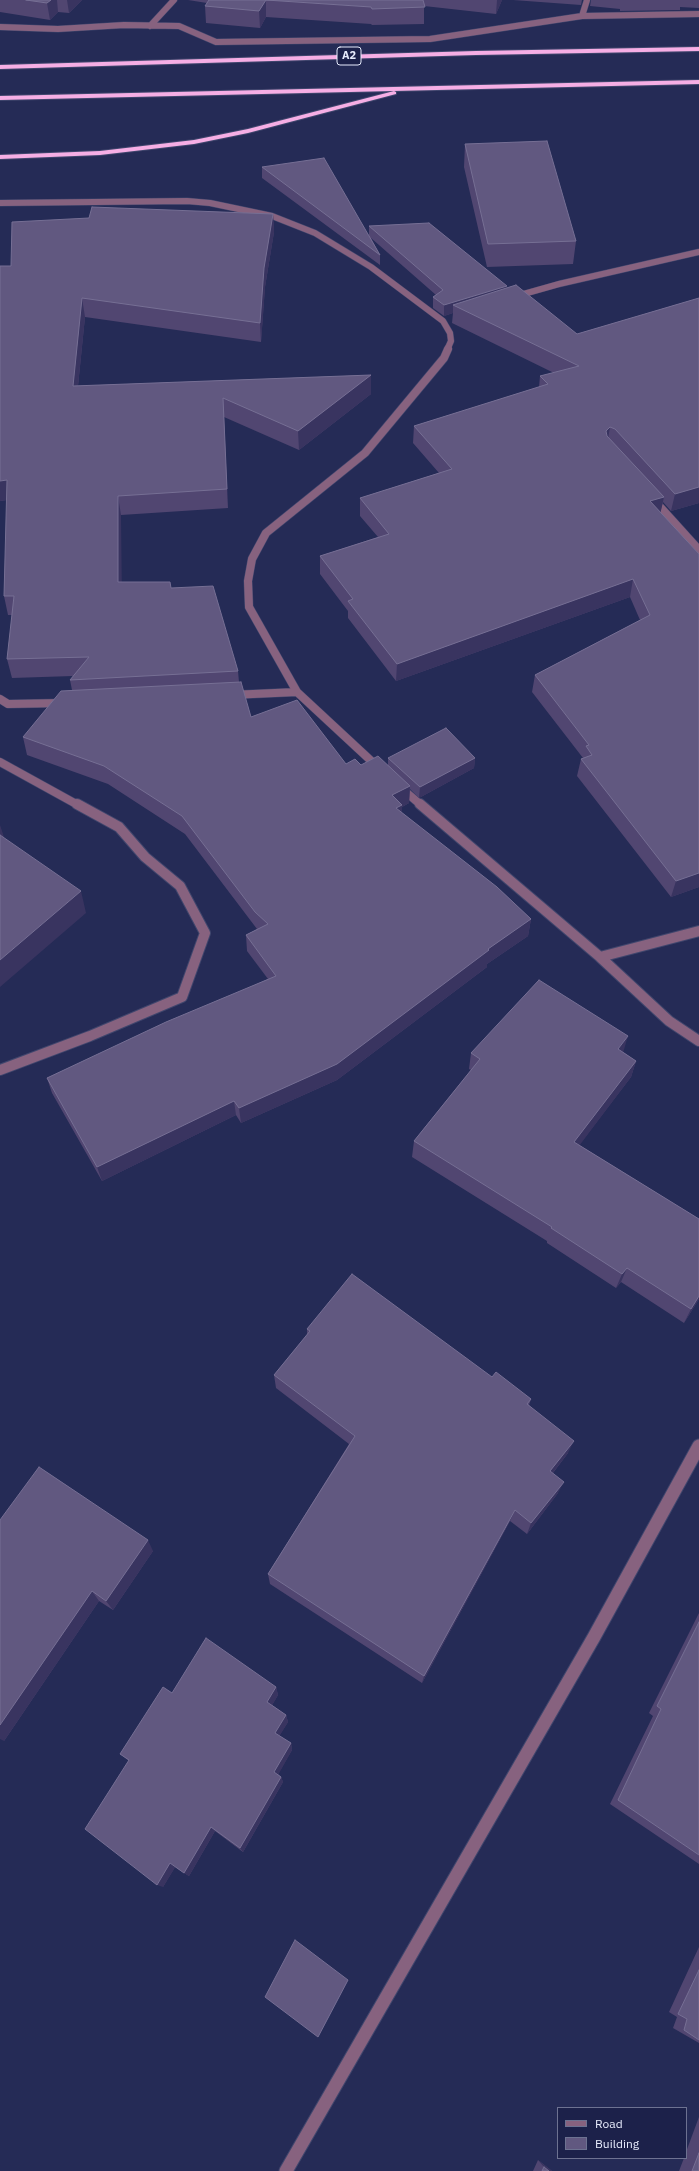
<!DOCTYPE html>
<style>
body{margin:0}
#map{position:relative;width:699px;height:2171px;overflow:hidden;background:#252b56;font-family:"IBM Plex Sans",sans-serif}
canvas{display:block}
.legend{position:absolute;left:557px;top:2107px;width:130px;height:52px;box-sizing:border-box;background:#1c214a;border:1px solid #6d7291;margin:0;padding:5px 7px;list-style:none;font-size:12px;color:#e7ebfc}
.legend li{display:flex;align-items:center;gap:8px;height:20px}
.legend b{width:20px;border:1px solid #6d7291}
</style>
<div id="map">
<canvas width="699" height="2171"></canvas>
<ul class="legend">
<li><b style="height:5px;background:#87627f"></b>Road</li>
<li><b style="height:11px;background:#615880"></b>Building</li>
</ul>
</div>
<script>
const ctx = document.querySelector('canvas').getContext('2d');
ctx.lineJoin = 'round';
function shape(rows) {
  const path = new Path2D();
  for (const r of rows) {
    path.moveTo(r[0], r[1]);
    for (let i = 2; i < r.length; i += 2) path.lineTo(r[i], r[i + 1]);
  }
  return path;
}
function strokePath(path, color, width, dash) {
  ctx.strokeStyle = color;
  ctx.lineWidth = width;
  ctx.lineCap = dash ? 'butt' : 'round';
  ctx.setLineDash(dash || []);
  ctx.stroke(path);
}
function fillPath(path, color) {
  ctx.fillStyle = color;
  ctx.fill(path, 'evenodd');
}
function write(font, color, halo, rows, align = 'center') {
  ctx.font = font + ' "IBM Plex Sans",sans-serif';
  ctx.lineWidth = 3.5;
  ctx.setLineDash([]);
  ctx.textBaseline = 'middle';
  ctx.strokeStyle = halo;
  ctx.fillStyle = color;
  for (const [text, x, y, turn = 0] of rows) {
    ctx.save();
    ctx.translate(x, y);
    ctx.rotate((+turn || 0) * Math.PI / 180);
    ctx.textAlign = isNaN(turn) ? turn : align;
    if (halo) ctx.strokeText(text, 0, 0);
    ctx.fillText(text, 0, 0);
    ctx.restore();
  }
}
const minorFar3 = shape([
 [582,16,587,0],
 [150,26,174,0],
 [0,27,58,29,124,25,179,26,216,42,430,39,582,16,699,14],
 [0,203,187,201,210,203,272,216,315,233,371,267,443,321,450,333,451,341,447,350],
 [513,297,559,284,699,252]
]);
const minorFar2 = shape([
 [652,498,699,550],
 [231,695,297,692],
 [0,699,8,704,63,703],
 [0,762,78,805],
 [381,770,297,692,249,607,248,581,252,559,266,533,365,453,444,358,448,349],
 [400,787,421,805]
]);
const minorFar1 = shape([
 [420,804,600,957,669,1021,699,1041],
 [600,957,699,931],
 [0,1070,90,1036,182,997,205,933,180,886,145,857,119,827,77,804]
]);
const minor = shape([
 [286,2171,594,1637,699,1446]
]);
const highway = shape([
 [699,47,699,51,476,55,0,69,0,65,476,51,699,47],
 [699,80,699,84,0,100,0,96,699,80],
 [394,91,396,92,396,94,248,133,194,144,100,155,0,159,0,155,100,151,194,140,248,129,394,91]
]);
const wall = shape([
 [0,0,82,0,69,13,58,12,50,20,0,12],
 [188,0,502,0,496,14,424,6,424,24,372,25,371,24,266,17,260,28,206,23,205,6,207,3],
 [513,0,582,0,581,5],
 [591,0,699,0,699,8,680,7,680,10,620,11,620,9,590,6],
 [465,144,576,241,573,264,487,267,464,167],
 [262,167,369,236,369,226,506,288,577,334,699,298,699,503,671,511,663,502,660,513,699,554,699,887,671,897,577,776,581,759,583,758,532,692,535,675,640,620,630,597,396,681,348,618,348,611,320,574,320,556,378,537,360,516,360,498,439,473,413,443,414,426,539,387,540,376,554,373,452,323,453,313,444,316,433,308,433,297,436,295,371,238,380,255,380,265,262,178],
 [273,214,274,232,265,287,261,342,85,317,78,386,371,375,371,394,299,450,224,417,228,508,121,515,121,582,171,588,238,671,239,682,251,717,346,764,361,765,388,765,388,758,475,758,474,768,419,798,410,789,409,803,402,807,402,813,531,919,528,936,487,964,487,967,337,1080,241,1123,236,1115,102,1181,52,1093,47,1078,268,979,247,951,246,935,257,929,185,834,108,784,27,755,23,737,72,690,70,680,73,676,12,678,7,659,12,615,8,615,4,596,7,500,0,501,0,266,11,266],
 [623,1052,636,1061,631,1077,579,1145,699,1219,699,1299,684,1323,621,1282,616,1288,547,1243,547,1241,412,1157,414,1141,471,1070,469,1069,471,1053],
 [307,1329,492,1377,531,1399,529,1405,568,1453,553,1473,558,1493,527,1534,510,1521,422,1683,270,1584,268,1574,349,1444,276,1388,274,1375,307,1335],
 [0,1520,153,1551,113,1610,99,1601,4,1741],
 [699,1613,699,1864,610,1804,653,1716,649,1713],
 [276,1687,278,1695,272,1705,286,1715,288,1722,279,1736,291,1743,292,1750,278,1774,281,1777,283,1782,243,1852,215,1831,189,1876,184,1873,175,1867,163,1887,129,1761,120,1754,172,1693],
 [699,1947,699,2043,673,2028,677,2017,669,2012],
 [699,2117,699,2171,679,2171,684,2158,686,2158,686,2152],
 [538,2160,552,2171,533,2171]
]);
const shadedWall = shape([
 [51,0,57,0,58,12,50,20,47,3],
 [67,0,82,0,69,13],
 [266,0,266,17,260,28,259,11],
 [497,0,502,0,496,14],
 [273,214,274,232,265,287,261,342,260,323,264,268],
 [507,286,506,296,453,305,453,313,444,316,444,305],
 [82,298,85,317,76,405,73,386],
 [371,375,371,394,299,450,298,431],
 [223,398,224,417,228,508,227,489],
 [610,427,607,445,606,431],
 [7,480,12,499,0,501,0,481],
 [699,487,699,503,671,511,675,494],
 [118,496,121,515,122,601,118,582],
 [664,497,660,515,650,501],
 [633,579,630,597,396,681,397,664],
 [475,758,474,768,419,798,420,787],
 [410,786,409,803,402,807,402,822,395,826,392,795],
 [0,825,5,840,0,844],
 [699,873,699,887,671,897,676,881],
 [81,891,86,913,0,987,0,960],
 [531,919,528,936,487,964,487,967,337,1080,241,1123,239,1108,488,949],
 [628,1036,623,1053,618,1049],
 [636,1061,631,1077,570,1158,574,1142],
 [234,1101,236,1115,102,1181,97,1167],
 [627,1268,621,1282,616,1288,622,1274],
 [699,1296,699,1299,684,1323,691,1309],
 [574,1441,568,1453,545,1483,550,1471],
 [564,1482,558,1493,527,1534,531,1523],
 [515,1510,510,1521,422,1683,424,1676],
 [148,1540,153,1551,113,1610,106,1601],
 [92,1591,99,1601,4,1741,0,1739,0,1725],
 [276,1687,278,1695,270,1709,267,1702],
 [286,1715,288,1722,277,1740,275,1733],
 [291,1743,292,1750,277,1777,274,1772],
 [281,1777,283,1782,243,1852,240,1848],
 [211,1827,215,1831,189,1876,184,1873],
 [170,1863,176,1866,163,1887,157,1885],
 [538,2160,552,2171,549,2171,544,2167]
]);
const building = shape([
 [26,0,51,0,47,3,26,0],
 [209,0,423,0,425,7,372,9,371,7,266,0,259,11,205,6,209,0],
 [547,141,576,241,488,244,465,144,547,141],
 [324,158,380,255,262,167,324,158],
 [92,207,273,214,264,268,260,323,82,298,73,386,371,375,298,431,223,398,227,489,118,496,118,582,170,582,171,588,213,586,238,671,70,680,89,657,7,659,14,596,4,596,7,480,0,481,0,266,11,266,12,222,89,218,92,207],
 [429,223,507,286,444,305,433,297,443,290,369,226,429,223],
 [516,285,577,334,699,298,699,487,675,494,615,429,610,427,606,431,607,436,664,497,650,501,699,554,699,873,676,881,581,759,592,755,586,746,589,745,535,675,650,615,633,579,397,664,348,601,353,599,320,556,389,534,360,498,452,469,414,426,548,384,540,376,579,366,453,305,516,285],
 [241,682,251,717,297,700,346,764,355,759,361,765,378,756,410,786,392,795,402,805,396,808,497,887,531,919,488,949,489,950,337,1064,239,1108,234,1101,97,1167,47,1078,166,1022,276,976,246,935,268,924,255,912,182,816,104,766,23,737,61,691,241,682],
 [446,728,475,758,420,787,388,758,446,728],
 [0,835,81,891,0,960,0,835],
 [539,980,628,1036,618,1049,636,1061,574,1142,699,1219,699,1296,691,1309,627,1268,622,1274,551,1228,552,1227,414,1141,480,1059,471,1053,539,980],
 [352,1274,492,1377,496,1372,531,1399,527,1404,574,1441,550,1471,564,1482,531,1523,515,1510,424,1676,268,1574,355,1436,274,1375,310,1331,307,1329,352,1274],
 [39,1467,148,1540,106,1601,92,1591,0,1725,0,1520,39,1467],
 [699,1622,699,1855,618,1800,661,1709,657,1706,699,1622],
 [206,1638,276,1687,267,1702,286,1715,275,1733,291,1743,274,1772,281,1777,240,1848,211,1827,184,1873,170,1863,157,1885,85,1829,129,1760,120,1754,163,1687,172,1693,206,1638],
 [295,1940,348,1980,318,2037,265,1997,295,1940],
 [699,1970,699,2040,684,2030,687,2019,678,2014,699,1970],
 [699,2153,699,2171,692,2171,699,2153],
 [544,2167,549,2171,542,2171,544,2167]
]);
const shields = [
 [349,56,24]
];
const shieldNames = [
 ["A2",349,56]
];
strokePath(minorFar3, '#40466d', 7);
strokePath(minorFar2, '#40466d', 9);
strokePath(minorFar1, '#40466d', 12);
strokePath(minor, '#40466d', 15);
strokePath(highway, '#40466d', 2);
strokePath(minorFar3, '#87627f', 6);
strokePath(minorFar2, '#87627f', 8);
strokePath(minorFar1, '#87627f', 10);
strokePath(minor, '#87627f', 13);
fillPath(highway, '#f6aee5');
fillPath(wall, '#514671');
fillPath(shadedWall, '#393460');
fillPath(building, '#615880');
strokePath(building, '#766f94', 1);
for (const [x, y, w] of shields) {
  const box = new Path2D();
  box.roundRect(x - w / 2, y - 9, w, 18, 3);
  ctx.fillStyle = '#1c214a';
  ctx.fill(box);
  strokePath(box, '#e7ebfc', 1);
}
write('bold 11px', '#e7ebfc', null, shieldNames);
</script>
